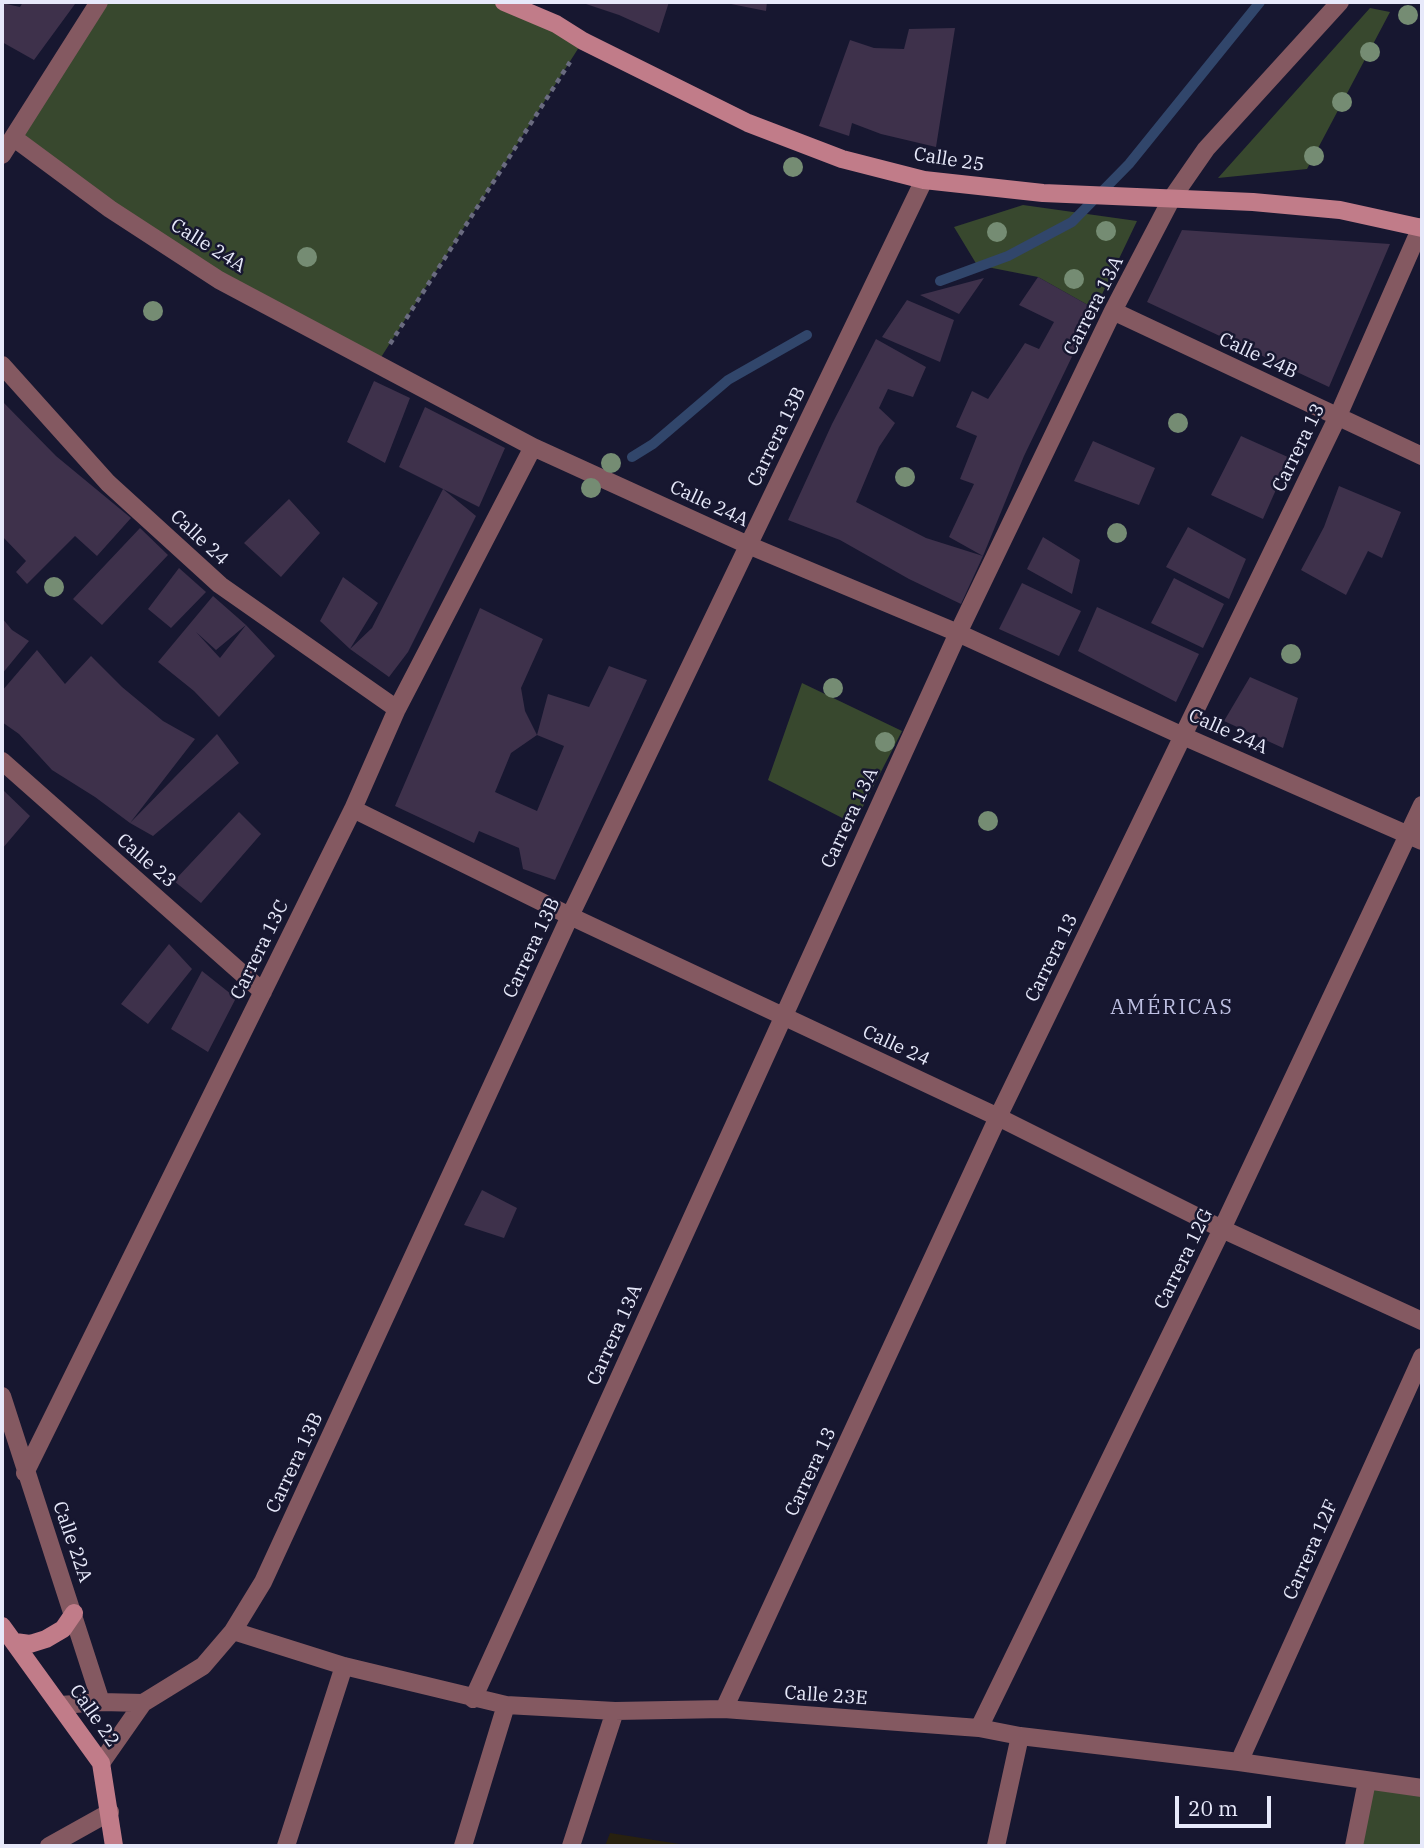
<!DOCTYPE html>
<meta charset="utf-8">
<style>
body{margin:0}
#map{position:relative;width:1424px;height:1848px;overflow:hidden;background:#171730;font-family:"IBM Plex Serif",serif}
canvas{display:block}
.frame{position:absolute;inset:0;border:4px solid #e7e9fa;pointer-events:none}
.scale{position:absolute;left:1175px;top:1796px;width:96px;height:32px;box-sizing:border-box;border:4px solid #e7e9fa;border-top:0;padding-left:9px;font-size:21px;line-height:24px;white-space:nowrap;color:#e7e9fa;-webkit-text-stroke:5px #171730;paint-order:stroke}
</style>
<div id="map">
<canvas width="1424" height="1848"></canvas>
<div class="frame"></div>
<div class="scale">20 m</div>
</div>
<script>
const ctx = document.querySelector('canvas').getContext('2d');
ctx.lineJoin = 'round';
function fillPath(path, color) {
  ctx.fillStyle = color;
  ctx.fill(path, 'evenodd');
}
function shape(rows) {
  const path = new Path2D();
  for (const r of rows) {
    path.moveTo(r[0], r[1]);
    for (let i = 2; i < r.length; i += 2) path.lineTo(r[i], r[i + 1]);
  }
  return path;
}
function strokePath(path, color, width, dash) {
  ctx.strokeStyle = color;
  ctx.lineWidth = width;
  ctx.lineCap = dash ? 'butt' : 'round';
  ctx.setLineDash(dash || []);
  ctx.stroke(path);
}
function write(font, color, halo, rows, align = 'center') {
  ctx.font = font + ' "IBM Plex Serif",serif';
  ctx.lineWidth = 5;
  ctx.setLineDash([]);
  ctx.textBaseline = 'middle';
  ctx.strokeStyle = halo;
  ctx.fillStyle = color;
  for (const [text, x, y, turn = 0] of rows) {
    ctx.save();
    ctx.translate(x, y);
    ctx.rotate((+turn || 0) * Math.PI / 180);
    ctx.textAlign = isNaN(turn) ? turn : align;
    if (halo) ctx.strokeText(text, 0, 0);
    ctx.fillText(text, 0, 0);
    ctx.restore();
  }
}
const commercial = shape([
 [610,1833,692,1846,605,1846]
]);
const green = shape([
 [99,2,504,2,583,41,378,362,219,280,14,138],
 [1370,8,1390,12,1307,169,1218,178],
 [1023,205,1137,221,1095,309,1038,277,977,265,954,227],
 [802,683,902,731,854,824,768,780],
 [1367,1781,1422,1788,1422,1846,1355,1846]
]);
const stream = shape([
 [940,281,1008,256,1072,222,1129,164,1260,2],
 [632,457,653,444,728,380,807,335]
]);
const building = shape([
 [23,2,72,2,75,4,34,60,2,42,2,3,20,7],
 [580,2,669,2,659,33,619,15],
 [721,2,767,2,766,11],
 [955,28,936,147,881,134,852,123,849,136,819,126,850,40,874,48,904,49,909,29],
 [1182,230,1390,244,1329,387,1147,302],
 [1038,277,1095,309,1024,456,983,556,949,537,974,484,960,479,977,436,956,427,972,391,988,399,1025,343,1039,349,1054,322,1019,305],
 [984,278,959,314,920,295],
 [907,300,954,320,940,362,882,337],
 [876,339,926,367,913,397,888,389,879,408,895,423,879,447,856,502,926,538,983,556,961,604,909,579,840,540,788,520,832,424],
 [374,381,410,398,385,463,347,442],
 [2,401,56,456,131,518,97,556,75,536,27,584,16,572,26,561,2,536],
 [425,407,505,448,479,507,399,467],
 [1241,436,1290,458,1263,519,1211,495],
 [1093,441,1155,468,1139,505,1074,481],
 [1339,486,1401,512,1382,558,1368,551,1346,595,1301,570,1324,527],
 [443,489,476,516,408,652,389,677,350,649,372,628],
 [289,499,320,533,281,577,244,543],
 [1188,527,1246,559,1229,599,1166,567],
 [140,528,168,555,102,625,73,599],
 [1043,537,1080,560,1072,594,1027,569],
 [179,568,206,592,171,628,148,609],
 [343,577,378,603,350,649,320,621],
 [1174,578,1224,604,1203,648,1151,623],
 [1022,583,1081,611,1059,656,999,629],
 [213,596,246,625,275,656,219,717,194,691,158,662],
 [246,625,220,658,196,632,216,650],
 [1097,607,1199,654,1176,702,1078,651],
 [480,608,543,639,521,688,525,711,537,735,511,753,495,792,537,811,564,746,537,735,548,694,589,707,609,666,647,680,555,880,523,869,519,848,479,831,474,843,395,806],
 [2,618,12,630,29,641,2,674],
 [37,650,65,684,91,656,122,687,163,721,195,739,130,823,217,734,239,763,153,836,130,823,95,797,52,770,19,734,2,722,2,691],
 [1250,677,1298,698,1283,748,1224,721],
 [2,789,30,816,2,849],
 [239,812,261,834,201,903,174,881],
 [169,944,192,969,148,1024,121,1004],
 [202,971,236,998,208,1052,171,1029],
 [482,1190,517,1208,504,1238,464,1225]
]);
const path = shape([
 [390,344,570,62]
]);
const street = shape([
 [14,138,110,209,219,280,533,447,748,545,958,633,1183,736,1422,841],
 [2,155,99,2],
 [1113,311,1422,456],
 [2,365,108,483,220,585,397,709],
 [2,761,263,992],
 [353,809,570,916,998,1117,1222,1229,1422,1321],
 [2,1396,101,1702],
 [25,1473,353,809,397,709,533,447],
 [233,1631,344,1666,506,1705,615,1711,724,1709,979,1728,1020,1736,1239,1762,1422,1788],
 [473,1699,958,633,1113,311,1172,198,1206,149,1340,2],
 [61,1705,101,1702,143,1703],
 [724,1709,998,1117,1338,416,1421,227],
 [979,1728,1222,1229,1422,805],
 [1239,1762,1422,1357],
 [101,1763,143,1703,203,1666,233,1631,263,1582,570,916,924,180],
 [49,1846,110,1812],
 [286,1846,344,1666],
 [463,1846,506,1705],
 [571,1846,615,1711],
 [996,1846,1020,1736],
 [1354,1846,1367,1781]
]);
const secondary = shape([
 [504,2,556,24,583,41,748,123,842,159,924,180,1043,193,1253,202,1340,210,1422,228],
 [2,1626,101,1763,114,1846],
 [15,1642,30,1644,46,1639,63,1629,74,1613]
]);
const trees = [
 [1408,15],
 [1370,52],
 [1342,102],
 [1314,156],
 [793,167],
 [1106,231],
 [997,232],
 [307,257],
 [1074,279],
 [153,311],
 [1178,423],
 [611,463],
 [905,477],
 [591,488],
 [1117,533],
 [54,587],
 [1291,654],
 [833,688],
 [885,742],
 [988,821]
];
const streetNames = [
 ["Calle 25",949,160,9],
 ["Calle 24A",208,246,32],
 ["Carrera 13A",1094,306,-63],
 ["Calle 24B",1258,356,25],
 ["Carrera 13B",777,437,-64],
 ["Carrera 13",1299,448,-64],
 ["Calle 24A",709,504,25],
 ["Calle 24",199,538,43],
 ["Calle 24A",1228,732,24],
 ["Carrera 13A",850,818,-65],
 ["Calle 23",146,861,41],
 ["Carrera 13B",532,948,-65],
 ["Carrera 13C",260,950,-64],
 ["Carrera 13",1052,958,-64],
 ["Calle 24",896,1046,25],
 ["Carrera 12G",1184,1259,-64],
 ["Carrera 13A",615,1335,-66],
 ["Carrera 13B",295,1463,-65],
 ["Carrera 13",811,1472,-65],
 ["Calle 22A",72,1542,71],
 ["Carrera 12F",1311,1550,-66],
 ["Calle 23E",826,1696,4],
 ["Calle 22",94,1716,55]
];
const neighbourhoodNames = [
 ["AMÉRICAS",1172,1008]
];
fillPath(commercial, '#282110');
fillPath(green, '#38482e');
strokePath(stream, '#31466b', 10);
fillPath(building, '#3e314b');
strokePath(path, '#6a6b80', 4.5, [5, 5]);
strokePath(street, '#845961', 18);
strokePath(secondary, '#c17c89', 18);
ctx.fillStyle = '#758c73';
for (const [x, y] of trees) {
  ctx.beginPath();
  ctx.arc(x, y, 10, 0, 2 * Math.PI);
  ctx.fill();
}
write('19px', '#e7e9fa', '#171730', streetNames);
ctx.letterSpacing = '2px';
write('21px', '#bdbfe1', '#171730', neighbourhoodNames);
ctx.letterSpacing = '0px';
</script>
